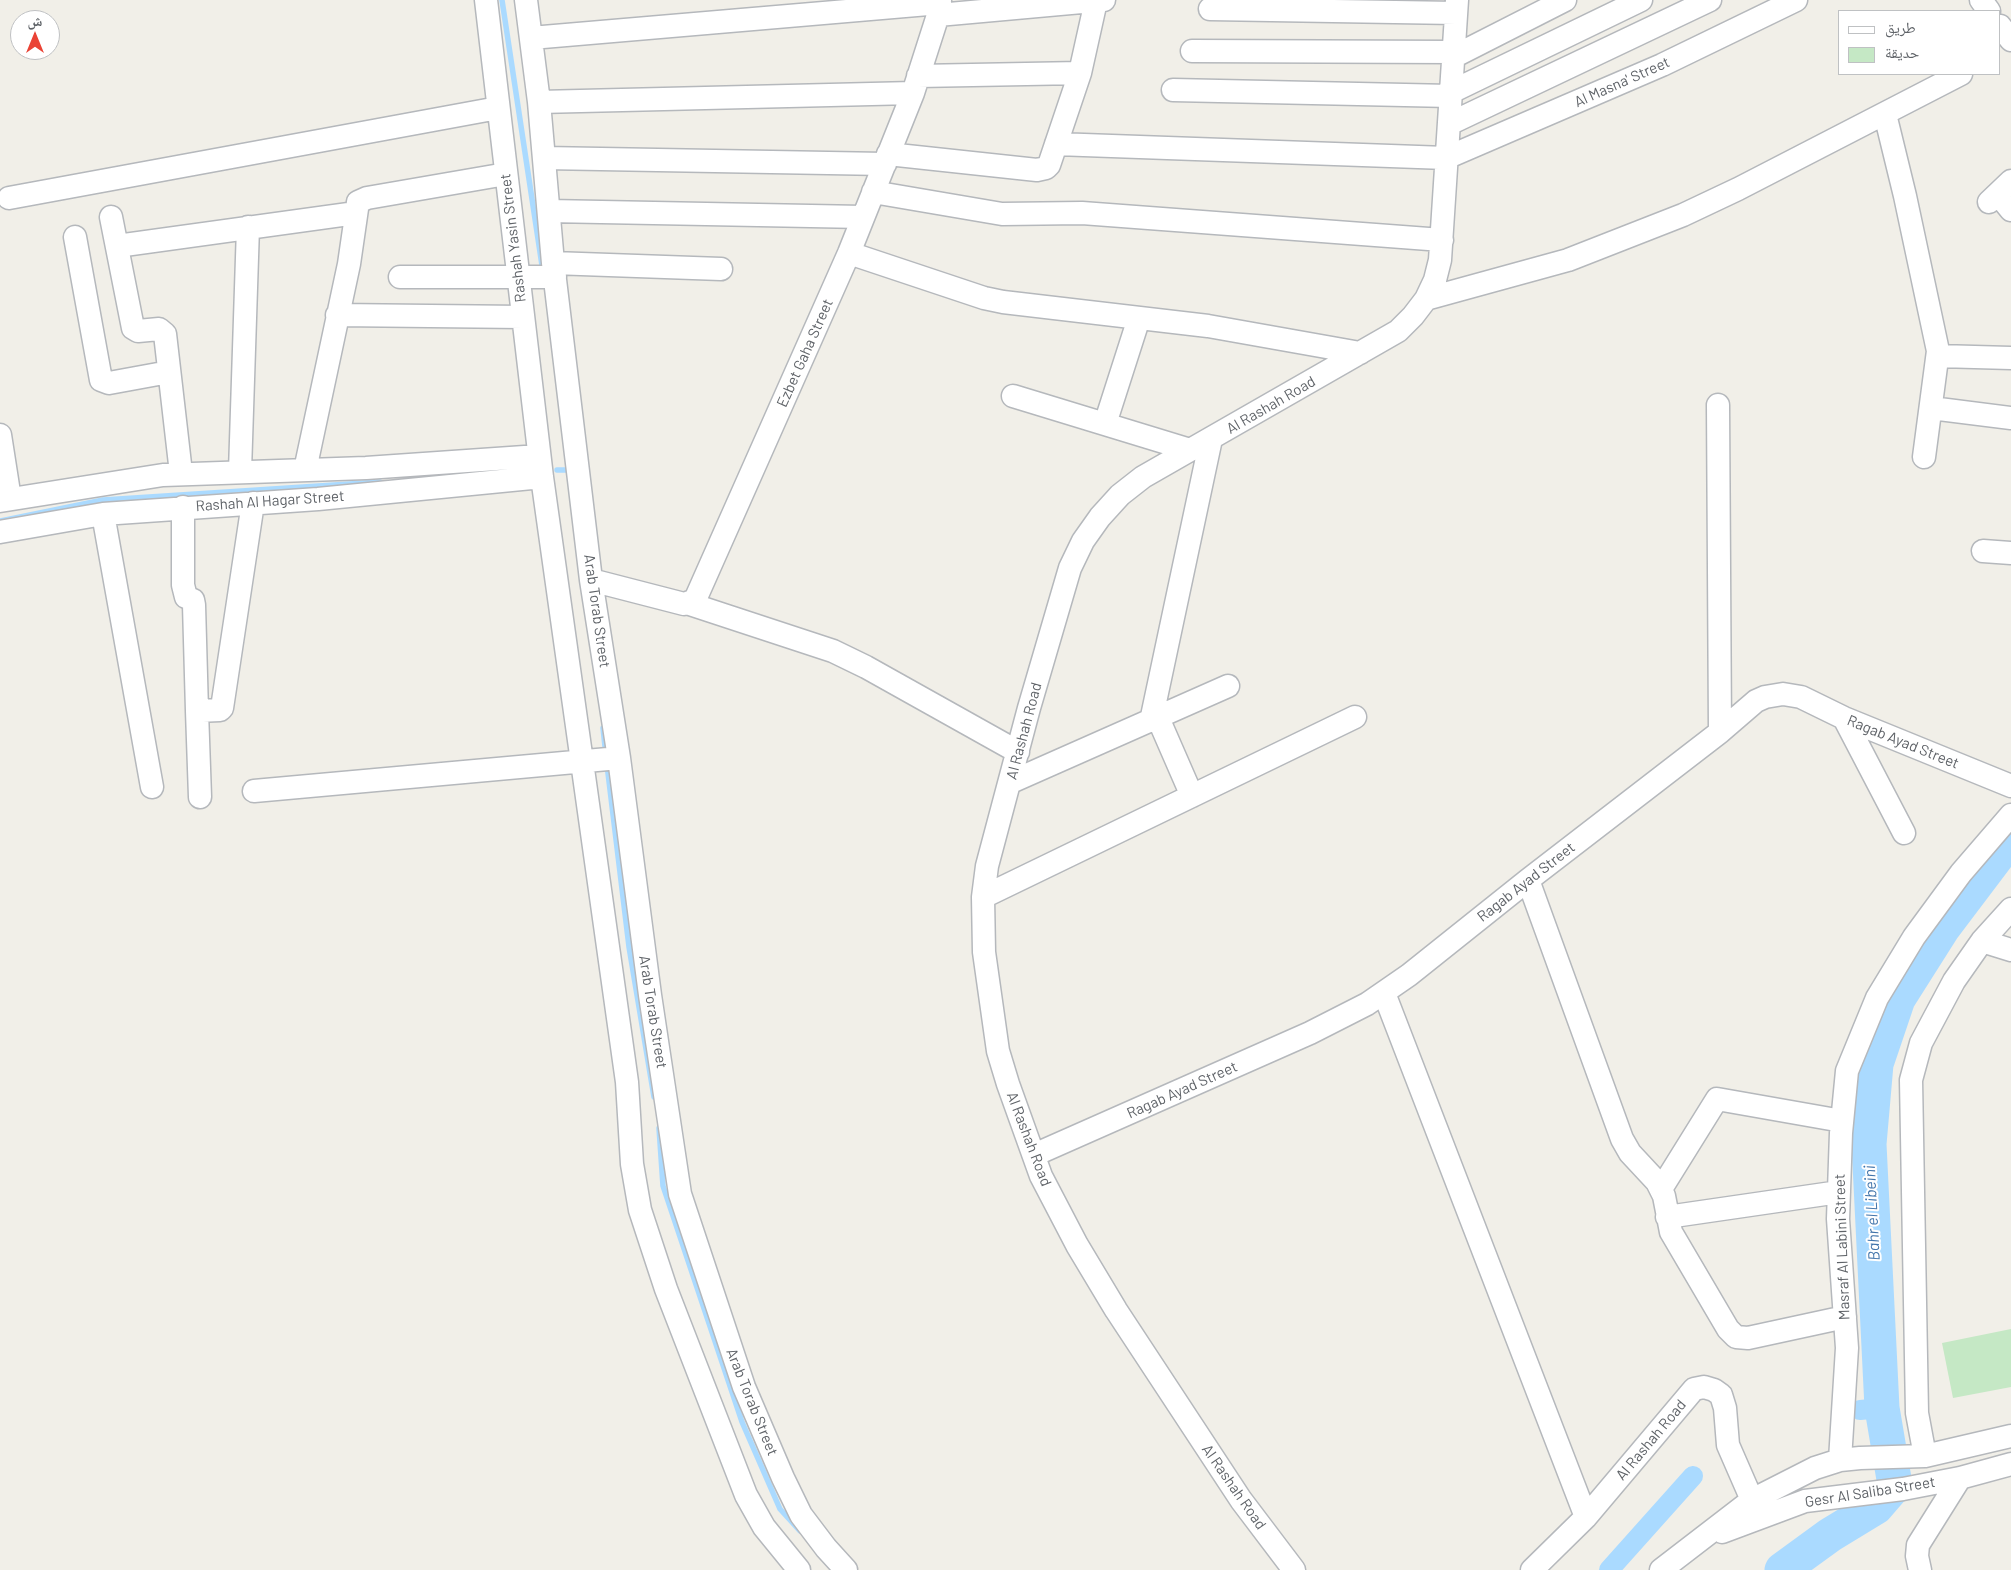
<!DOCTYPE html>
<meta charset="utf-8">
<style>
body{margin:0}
#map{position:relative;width:2011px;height:1570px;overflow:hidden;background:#f1efe8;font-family:Barlow,"Noto Naskh Arabic",sans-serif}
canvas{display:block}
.legend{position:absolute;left:1838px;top:10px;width:162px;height:65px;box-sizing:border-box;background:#fff;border:1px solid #bfc1c3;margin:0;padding:6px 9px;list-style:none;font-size:15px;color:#5f6368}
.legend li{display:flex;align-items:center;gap:10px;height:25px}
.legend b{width:25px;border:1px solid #bfc1c3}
.north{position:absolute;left:10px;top:10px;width:50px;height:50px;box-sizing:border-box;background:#fff;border:1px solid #bfc1c3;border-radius:50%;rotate:0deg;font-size:14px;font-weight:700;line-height:20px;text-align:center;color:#5f6368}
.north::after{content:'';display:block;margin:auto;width:18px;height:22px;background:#ea4335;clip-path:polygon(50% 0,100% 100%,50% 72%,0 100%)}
</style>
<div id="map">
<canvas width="2011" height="1570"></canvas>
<ul class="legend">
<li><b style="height:6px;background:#fff"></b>طريق</li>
<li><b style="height:14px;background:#c5e8c5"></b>حديقة</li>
</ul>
<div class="north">ش</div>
</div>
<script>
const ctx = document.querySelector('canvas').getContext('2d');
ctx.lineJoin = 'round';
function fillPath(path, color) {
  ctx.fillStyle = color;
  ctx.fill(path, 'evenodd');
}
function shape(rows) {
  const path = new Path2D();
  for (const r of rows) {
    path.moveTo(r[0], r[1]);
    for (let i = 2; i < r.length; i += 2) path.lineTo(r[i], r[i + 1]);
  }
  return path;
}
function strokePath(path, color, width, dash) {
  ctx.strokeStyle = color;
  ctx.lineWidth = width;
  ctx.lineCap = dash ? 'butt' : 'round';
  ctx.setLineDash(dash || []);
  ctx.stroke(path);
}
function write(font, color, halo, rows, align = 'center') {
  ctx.font = font + ' Barlow,sans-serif';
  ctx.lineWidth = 4;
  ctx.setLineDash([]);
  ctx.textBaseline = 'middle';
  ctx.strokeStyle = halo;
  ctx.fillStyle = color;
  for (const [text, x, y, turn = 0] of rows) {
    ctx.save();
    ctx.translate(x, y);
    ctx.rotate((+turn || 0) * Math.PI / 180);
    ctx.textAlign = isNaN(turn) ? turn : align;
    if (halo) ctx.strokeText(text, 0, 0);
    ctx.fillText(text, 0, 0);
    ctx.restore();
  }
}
const green = shape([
 [2011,1329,2011,1387,1953,1398,1942,1343]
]);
const stream = shape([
 [502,0,543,272],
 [557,470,568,470],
 [0,521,103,500,380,482],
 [603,728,606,756],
 [607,765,629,947,654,1097],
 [659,1128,663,1186,742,1422,780,1509,800,1531]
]);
const canal = shape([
 [1860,1410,1882,1408],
 [1609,1570,1693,1476]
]);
const river = shape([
 [1782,1570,1830,1535,1876,1507,1895,1485,1882,1408,1869,1144,1876,1064,1898,999,1943,928,2011,838]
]);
const minor = shape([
 [486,0,542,477,627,1082,632,1164,640,1210,666,1289,746,1495,764,1527,799,1570],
 [526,0,539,102,553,263,591,580,619,758,650,995,680,1194,744,1387,783,1478,801,1515,826,1548,846,1570],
 [1981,0,1989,11],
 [1210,9,1456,13],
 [938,15,1104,0],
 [2000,26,2011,40],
 [531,38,940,3],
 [1192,51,1454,52],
 [1453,57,1565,0],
 [918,76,1080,73],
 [1173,90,1451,96],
 [1451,92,1641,0],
 [539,102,913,93],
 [1885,114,1905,196,1938,351,1924,457],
 [1449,124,1710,0],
 [1056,144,1446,158,1662,65,1796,0],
 [888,154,1037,170,1046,168,1049,165,1080,73,1096,1],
 [544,158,885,164],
 [873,192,1002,214,1082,213,1442,240],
 [1998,194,2011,210],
 [9,198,498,108],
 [1989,202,2011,181],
 [549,211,863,217],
 [111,217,133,328,138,331,159,329,165,334,181,473],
 [75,237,101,380,109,383,169,372],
 [117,246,356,213],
 [849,253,984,298,1003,302,1208,326,1360,353],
 [553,263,721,269],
 [400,277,555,277],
 [1426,299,1568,260,1683,215,1738,189,1961,74],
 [337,315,523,317],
 [1938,356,2011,358],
 [1013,396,1190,450],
 [1718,405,1720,732],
 [1931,408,2011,418],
 [1105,424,1139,318],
 [0,435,10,499],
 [305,470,349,264,358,202,367,198,506,174],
 [240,471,248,227],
 [0,501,163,475,366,468,539,456],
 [183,507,183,585,186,597,193,600,194,605,197,711],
 [103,514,152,787],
 [0,532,103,514,318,499,542,477],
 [1983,551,2011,553],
 [591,580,684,604,695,600,849,253,913,93,938,15,940,0],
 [690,604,833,651,866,667,1018,752],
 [1158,718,1192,796],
 [1844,718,1904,833],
 [1151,721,1211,439],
 [1011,782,1228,686],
 [254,791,619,758],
 [200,797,197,711,220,710,222,708,253,503],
 [1528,880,1622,1139,1630,1153,1657,1182,1664,1196,1671,1232,1728,1329,1736,1337,1748,1338,1845,1317],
 [983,897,1355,717],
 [1982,941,2011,950],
 [1384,993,1586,1517],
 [1034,1155,1310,1033,1367,1004,1409,975,1528,880,1720,732,1756,701,1765,697,1783,694,1801,697,1844,718,2011,786],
 [1661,1189,1717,1099,1842,1121],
 [1667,1217,1839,1192],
 [1925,1456,1917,1413,1911,1080,1921,1043,1954,981,1982,941,2011,909],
 [1840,1460,1847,1348,1838,1219,1841,1133,1847,1071,1877,998,1914,937,1961,873,2011,815],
 [1722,1532,1805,1501,1903,1489,1960,1478,2011,1464],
 [1294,1570,1241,1500,1116,1310,1077,1245,1041,1176,1008,1084,998,1051,984,952,983,897,987,866,1029,708,1070,568,1083,541,1100,517,1120,495,1143,477,1398,331,1413,316,1426,299,1435,280,1440,260,1457,0],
 [1532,1570,1586,1517,1694,1389,1704,1387,1714,1390,1721,1395,1725,1408,1728,1445,1752,1500],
 [1661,1570,1752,1500,1815,1468,1840,1460,1860,1458,1925,1456,2011,1436],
 [1920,1570,1917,1556,1918,1545,1960,1478]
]);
const streetNames = [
 ["Al Masna' Street",1622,82,-24],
 ["Rashah Yasin Street",513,238,-97],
 ["Ezbet Gaha Street",805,353,-66],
 ["Al Rashah Road",1271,405,-30],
 ["Rashah Al Hagar Street",270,501,-4],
 ["Arab Torab Street",597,611,82],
 ["Al Rashah Road",1024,731,-75],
 ["Ragab Ayad Street",1903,742,22],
 ["Ragab Ayad Street",1526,882,-38],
 ["Arab Torab Street",653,1012,81],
 ["Ragab Ayad Street",1182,1090,-24],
 ["Al Rashah Road",1029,1139,69],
 ["Masraf Al Labini Street",1842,1247,-92],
 ["Arab Torab Street",752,1402,68],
 ["Al Rashah Road",1651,1440,-50],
 ["Al Rashah Road",1234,1487,55],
 ["Gesr Al Saliba Street",1870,1492,-9]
];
const waterNames = [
 ["Bahr el Libeini",1872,1213,-93]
];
fillPath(green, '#c5e8c5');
strokePath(stream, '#aadaff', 5.5);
strokePath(canal, '#aadaff', 20);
strokePath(river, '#aadaff', 35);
strokePath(minor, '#b5b8bc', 25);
strokePath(minor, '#fff', 22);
write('15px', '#5f6368', '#fff', streetNames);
write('italic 16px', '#4174aa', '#fff', waterNames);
</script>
